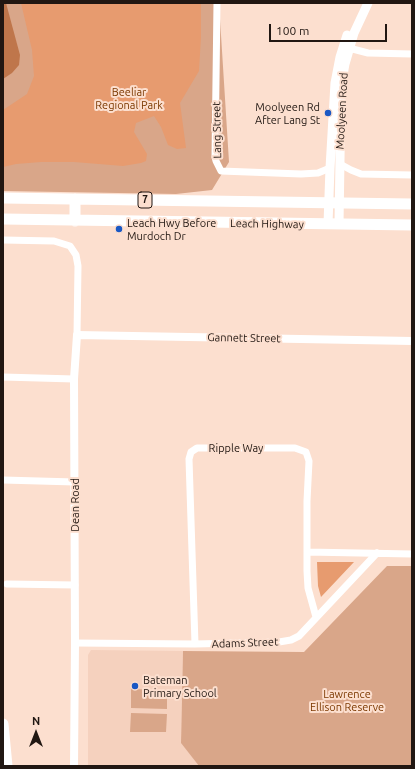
<!DOCTYPE html>
<style>
body{margin:0}
#map{position:relative;width:415px;height:769px;overflow:hidden;background:#fcdfcf;font-family:Ubuntu,sans-serif}
canvas{display:block}
.frame{position:absolute;inset:0;border:4px solid #211712;pointer-events:none}
.north{position:absolute;left:16px;top:713px;width:40px;height:40px;-webkit-text-stroke:3px #fcdfcf;paint-order:stroke;rotate:0deg;font-size:11px;font-weight:700;line-height:16px;text-align:center;color:#211712}
.north::after{content:'';display:block;margin:auto;width:14px;height:18px;background:#211712;clip-path:polygon(50% 0,100% 100%,50% 72%,0 100%)}
.scale{position:absolute;left:269px;top:24px;width:118px;height:18px;box-sizing:border-box;border:2px solid #211712;border-top:0;padding-left:5px;font-size:12px;line-height:14px;white-space:nowrap;color:#211712;-webkit-text-stroke:3px #fcdfcf;paint-order:stroke}
</style>
<div id="map">
<canvas width="415" height="769"></canvas>
<div class="frame"></div>
<div class="north">N</div>
<div class="scale">100 m</div>
</div>
<script>
const ctx = document.querySelector('canvas').getContext('2d');
ctx.lineJoin = 'round';
function fillPath(path, color) {
  ctx.fillStyle = color;
  ctx.fill(path, 'evenodd');
}
function shape(rows) {
  const path = new Path2D();
  for (const r of rows) {
    path.moveTo(r[0], r[1]);
    for (let i = 2; i < r.length; i += 2) path.lineTo(r[i], r[i + 1]);
  }
  return path;
}
function strokePath(path, color, width, dash) {
  ctx.strokeStyle = color;
  ctx.lineWidth = width;
  ctx.lineCap = dash ? 'butt' : 'round';
  ctx.setLineDash(dash || []);
  ctx.stroke(path);
}
function write(font, color, halo, rows, align = 'center') {
  ctx.font = font + ' Ubuntu,sans-serif';
  ctx.lineWidth = 4;
  ctx.setLineDash([]);
  ctx.textBaseline = 'middle';
  ctx.strokeStyle = halo;
  ctx.fillStyle = color;
  for (const [text, x, y, turn = 0] of rows) {
    ctx.save();
    ctx.translate(x, y);
    ctx.rotate((+turn || 0) * Math.PI / 180);
    ctx.textAlign = isNaN(turn) ? turn : align;
    if (halo) ctx.strokeText(text, 0, 0);
    ctx.fillText(text, 0, 0);
    ctx.restore();
  }
}
const built = shape([
 [91,650,183,651,181,742,199,766,88,766,88,655]
]);
const green = shape([
 [3,3,219,3,229,162,212,190,176,194,3,191],
 [387,566,412,566,412,766,199,766,181,743,183,651,304,652],
 [131,689,167,690,167,709,131,708],
 [131,713,167,714,166,732,130,732]
]);
const forest = shape([
 [21,3,201,3,201,37,199,71,180,103,186,148,177,149,168,145,161,127,154,116,136,123,134,132,147,154,146,161,141,163,123,166,74,162,41,162,16,164,3,167,3,110,27,94,34,76,32,50],
 [317,562,354,562,321,597,318,586]
]);
const water = shape([
 [3,3,6,3,20,55,19,65,12,73,3,79]
]);
const minor = shape([
 [217,3,215,157,216,161,221,171,301,174,318,173,330,168],
 [345,47,368,53,412,54],
 [340,164,351,170,361,174,412,175],
 [3,240,54,241,70,246,76,255,78,266,77,335],
 [3,377,74,379],
 [3,480,75,482],
 [307,552,412,554],
 [7,584,75,585],
 [75,643,195,644,279,642,291,640,299,636,377,553],
 [195,644,189,459,191,452,197,448,295,448,306,452,309,461,307,501,307,571,308,588,316,617]
]);
const tertiary = shape([
 [74,766,75,643,74,379,77,335,412,341]
]);
const secondary = shape([
 [328,224,330,168,335,83,340,57,347,35],
 [339,224,341,95,343,75,345,64,354,33,368,3]
]);
const primary = shape([
 [3,724,7,766]
]);
const trunk = shape([
 [3,198,412,204],
 [75,199,75,221],
 [3,219,412,225]
]);
const markers = [
 [328,113,4,"#1a58c4"],
 [119,229,4,"#1a58c4"],
 [135,686,4,"#1a58c4"]
];
const shields = [
 [145,200,14]
];
const shieldNames = [
 ["7",145,200]
];
const parkNames = [
 ["Beeliar",129,92],
 ["Regional Park",129,105],
 ["Lawrence",347,694],
 ["Ellison Reserve",347,707]
];
const poiNames = [
 ["Moolyeen Rd",320,107,"right"],
 ["After Lang St",320,120,"right"],
 ["Leach Hwy Before",127,223],
 ["Murdoch Dr",127,236],
 ["Bateman",143,680],
 ["Primary School",143,693]
];
const streetNames = [
 ["Moolyeen Road",342,111,-87],
 ["Lang Street",217,130,-91],
 ["Leach Highway",267,224,1],
 ["Gannett Street",244,338,1],
 ["Ripple Way",236,448],
 ["Dean Road",75,505,-90],
 ["Adams Street",245,643,-2]
];
fillPath(built, '#f5d1be');
fillPath(green, '#d9a689');
fillPath(forest, '#e79b6f');
fillPath(water, '#bf764b');
strokePath(minor, '#fff', 7);
strokePath(tertiary, '#fff', 8);
strokePath(secondary, '#fff', 9);
strokePath(primary, '#fff', 11);
strokePath(trunk, '#fff', 11);
for (const [x, y, r, color] of markers) {
  const dot = new Path2D();
  dot.arc(x, y, r, 0, 2 * Math.PI);
  ctx.fillStyle = color;
  ctx.fill(dot);
  strokePath(dot, '#fcdfcf', 1.5);
}
for (const [x, y, w] of shields) {
  const box = new Path2D();
  box.roundRect(x - w / 2, y - 8, w, 16, 3);
  ctx.fillStyle = '#fcdfcf';
  ctx.fill(box);
  strokePath(box, '#211712', 1);
}
write('bold 10px', '#211712', null, shieldNames);
write('11px', '#7c3901', '#fcdfcf', parkNames);
write('11px', '#211712', '#fcdfcf', poiNames, 'left');
write('11px', '#211712', '#fcdfcf', streetNames);
</script>
